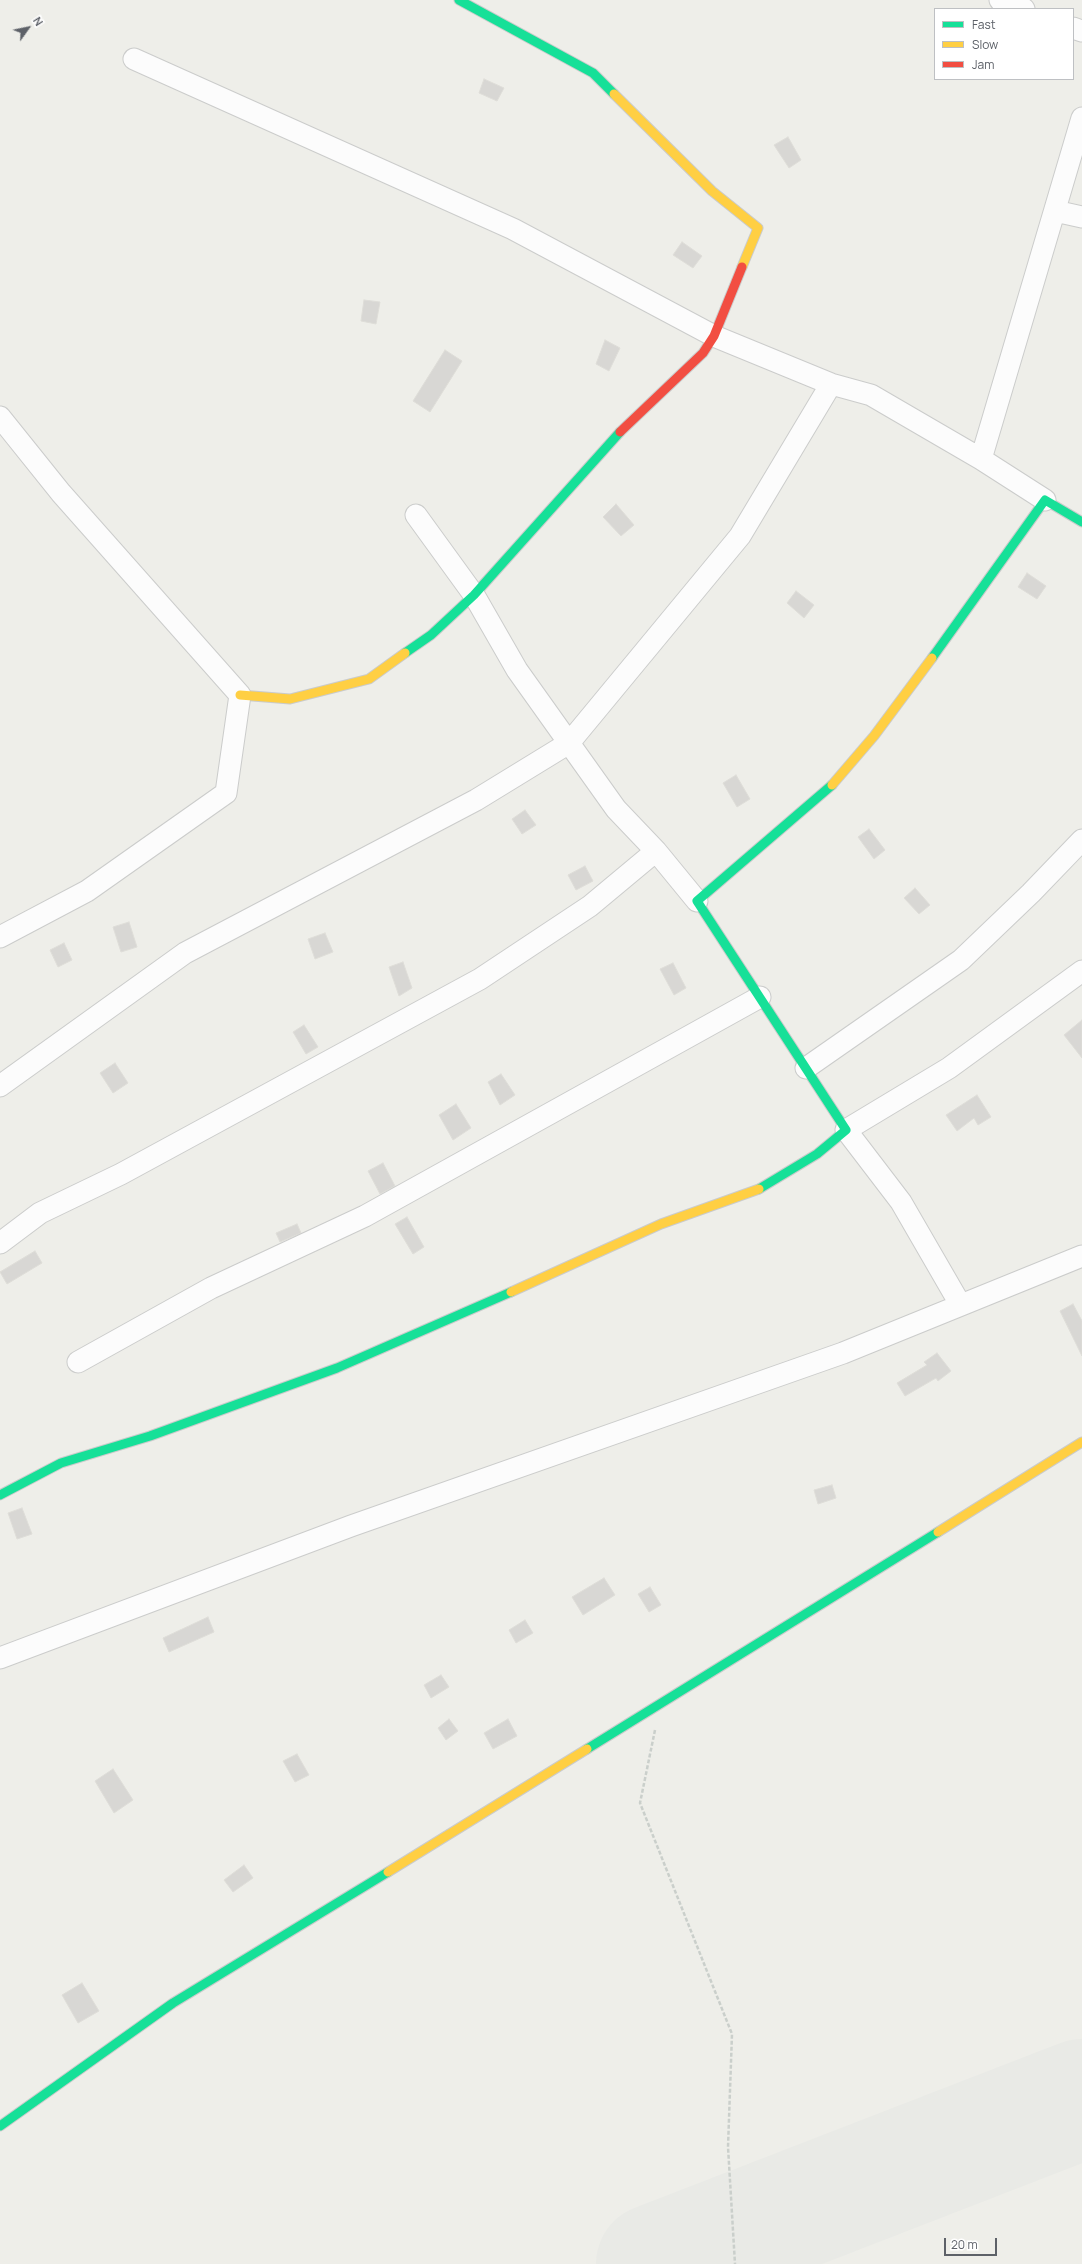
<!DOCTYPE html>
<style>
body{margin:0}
#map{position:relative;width:1082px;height:2264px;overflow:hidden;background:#eeeee9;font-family:Manrope,sans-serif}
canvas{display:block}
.legend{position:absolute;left:934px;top:8px;width:140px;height:72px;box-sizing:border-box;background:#fff;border:1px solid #bec0c3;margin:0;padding:5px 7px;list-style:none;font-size:12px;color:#5d6168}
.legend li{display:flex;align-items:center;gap:8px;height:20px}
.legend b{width:20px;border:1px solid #bec0c3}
.north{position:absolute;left:8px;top:8px;width:40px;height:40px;-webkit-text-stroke:3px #fff;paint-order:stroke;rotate:57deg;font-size:11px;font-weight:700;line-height:16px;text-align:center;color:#5d6168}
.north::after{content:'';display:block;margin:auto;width:14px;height:18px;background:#5d6168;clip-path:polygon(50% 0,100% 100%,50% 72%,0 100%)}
.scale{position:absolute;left:944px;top:2238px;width:53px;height:18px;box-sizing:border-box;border:2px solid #5d6168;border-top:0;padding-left:5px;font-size:12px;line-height:14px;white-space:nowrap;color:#5d6168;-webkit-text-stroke:3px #fff;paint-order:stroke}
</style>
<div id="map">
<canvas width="1082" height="2264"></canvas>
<ul class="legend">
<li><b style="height:5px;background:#16e098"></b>Fast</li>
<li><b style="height:5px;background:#ffcf43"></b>Slow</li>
<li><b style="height:5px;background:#f24e42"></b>Jam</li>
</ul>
<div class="north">N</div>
<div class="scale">20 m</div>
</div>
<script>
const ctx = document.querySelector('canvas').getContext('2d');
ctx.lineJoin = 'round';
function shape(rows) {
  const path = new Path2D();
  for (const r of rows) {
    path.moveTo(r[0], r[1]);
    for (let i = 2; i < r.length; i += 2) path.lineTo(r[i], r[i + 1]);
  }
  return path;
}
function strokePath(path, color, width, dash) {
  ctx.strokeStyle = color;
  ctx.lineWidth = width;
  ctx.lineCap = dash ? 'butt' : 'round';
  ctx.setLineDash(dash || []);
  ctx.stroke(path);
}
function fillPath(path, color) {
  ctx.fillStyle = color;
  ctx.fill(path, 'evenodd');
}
const runway = shape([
 [656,2264,1082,2099]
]);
const building = shape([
 [484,79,504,88,497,101,479,93,484,79],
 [788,137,801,160,789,168,774,145,788,137],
 [682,242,702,256,693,268,673,255,682,242],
 [364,300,380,302,376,324,361,321,364,300],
 [605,340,620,348,609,371,596,364,605,340],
 [445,350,462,361,430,412,413,401,445,350],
 [616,504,634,525,621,536,603,517,616,504],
 [1027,573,1046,586,1037,599,1018,587,1027,573],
 [796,591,814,605,804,618,787,603,796,591],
 [736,775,750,799,737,807,723,783,736,775],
 [525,810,536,825,522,834,512,819,525,810],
 [869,829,885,850,874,859,858,837,869,829],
 [585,866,593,881,576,890,568,875,585,866],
 [915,888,930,905,919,914,904,898,915,888],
 [129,922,137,947,121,952,113,927,129,922],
 [325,933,333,952,315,959,308,939,325,933],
 [64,943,72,960,58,967,50,950,64,943],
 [403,962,412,988,399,996,389,967,403,962],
 [673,963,686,988,674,995,660,969,673,963],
 [1082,1020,1082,1058,1064,1035,1082,1020],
 [304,1025,318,1047,306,1054,293,1032,304,1025],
 [115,1063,128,1083,113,1093,100,1073,115,1063],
 [501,1074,515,1095,500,1105,488,1082,501,1074],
 [977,1095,991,1117,978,1125,974,1118,957,1131,946,1115,977,1095],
 [456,1104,471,1128,453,1140,439,1115,456,1104],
 [383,1163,395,1186,380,1194,368,1171,383,1163],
 [407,1217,424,1247,413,1254,395,1224,407,1217],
 [297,1224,301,1233,280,1242,276,1233,297,1224],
 [35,1251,42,1263,7,1284,0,1272,35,1251],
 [1073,1304,1082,1321,1082,1356,1060,1311,1073,1304],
 [937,1353,951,1371,938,1381,936,1378,905,1396,897,1383,927,1365,924,1362,937,1353],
 [832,1485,836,1498,818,1504,814,1490,832,1485],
 [22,1508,32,1534,17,1539,8,1513,22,1508],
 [604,1578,615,1595,583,1615,572,1597,604,1578],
 [650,1587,661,1605,649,1612,638,1594,650,1587],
 [208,1617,214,1632,169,1652,163,1638,208,1617],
 [525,1620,533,1633,516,1643,509,1630,525,1620],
 [441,1675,449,1687,431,1698,424,1685,441,1675],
 [449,1719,458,1731,446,1740,438,1728,449,1719],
 [508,1719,517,1736,493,1749,484,1733,508,1719],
 [297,1754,309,1775,295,1782,283,1761,297,1754],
 [113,1769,133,1800,114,1813,95,1781,113,1769],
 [244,1865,253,1878,233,1892,224,1880,244,1865],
 [82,1983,99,2011,78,2023,62,1995,82,1983]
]);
const path = shape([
 [655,1730,640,1803,732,2034,728,2147,735,2264]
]);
const street = shape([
 [1000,0,1024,9],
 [1073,28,1082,31],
 [134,59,513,229,714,336,831,384,871,395,981,459,1045,500],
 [1055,211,1082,217],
 [0,417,61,493,240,695,226,793,87,891,0,937],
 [981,459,1082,118],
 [416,515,474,595,517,670,616,809,656,851,697,901],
 [806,1068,961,960,1031,893,1082,840],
 [0,1086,185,953,476,800,569,743,740,536,831,384],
 [0,1243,40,1213,121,1174,480,979,590,906,656,851],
 [960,1304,901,1202,846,1130,949,1068,1082,971],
 [78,1362,211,1288,365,1216,760,997],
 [0,1658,351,1526,843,1353,1082,1256]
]);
const fast = shape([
 [459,0,593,73,614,94],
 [405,653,431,635,474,595,620,432],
 [932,658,1045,500,1082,522],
 [759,1189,817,1154,846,1130,697,901,832,785],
 [0,1495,61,1463,150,1436,337,1368,511,1292],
 [587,1749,938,1532],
 [0,2126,173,2003,388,1872]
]);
const slow = shape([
 [614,94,712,191,758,228,742,267],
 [240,695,290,699,369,679,405,653],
 [832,785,874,736,932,658],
 [511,1292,661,1224,759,1189],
 [938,1532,1082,1442],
 [388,1872,587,1749]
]);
const jam = shape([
 [620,432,703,353,714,336,742,267]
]);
strokePath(runway, '#e9eae6', 120);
fillPath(building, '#d8d7d4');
strokePath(building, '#deddd8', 1);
strokePath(street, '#cbcccb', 23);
strokePath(fast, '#cacbcb', 11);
strokePath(slow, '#cacbcb', 11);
strokePath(jam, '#cacbcb', 11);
strokePath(path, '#cacfcb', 2.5, [4, 2]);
strokePath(street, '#fcfcfc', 21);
strokePath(fast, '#16e098', 9);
strokePath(slow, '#ffcf43', 9);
strokePath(jam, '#f24e42', 9);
</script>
